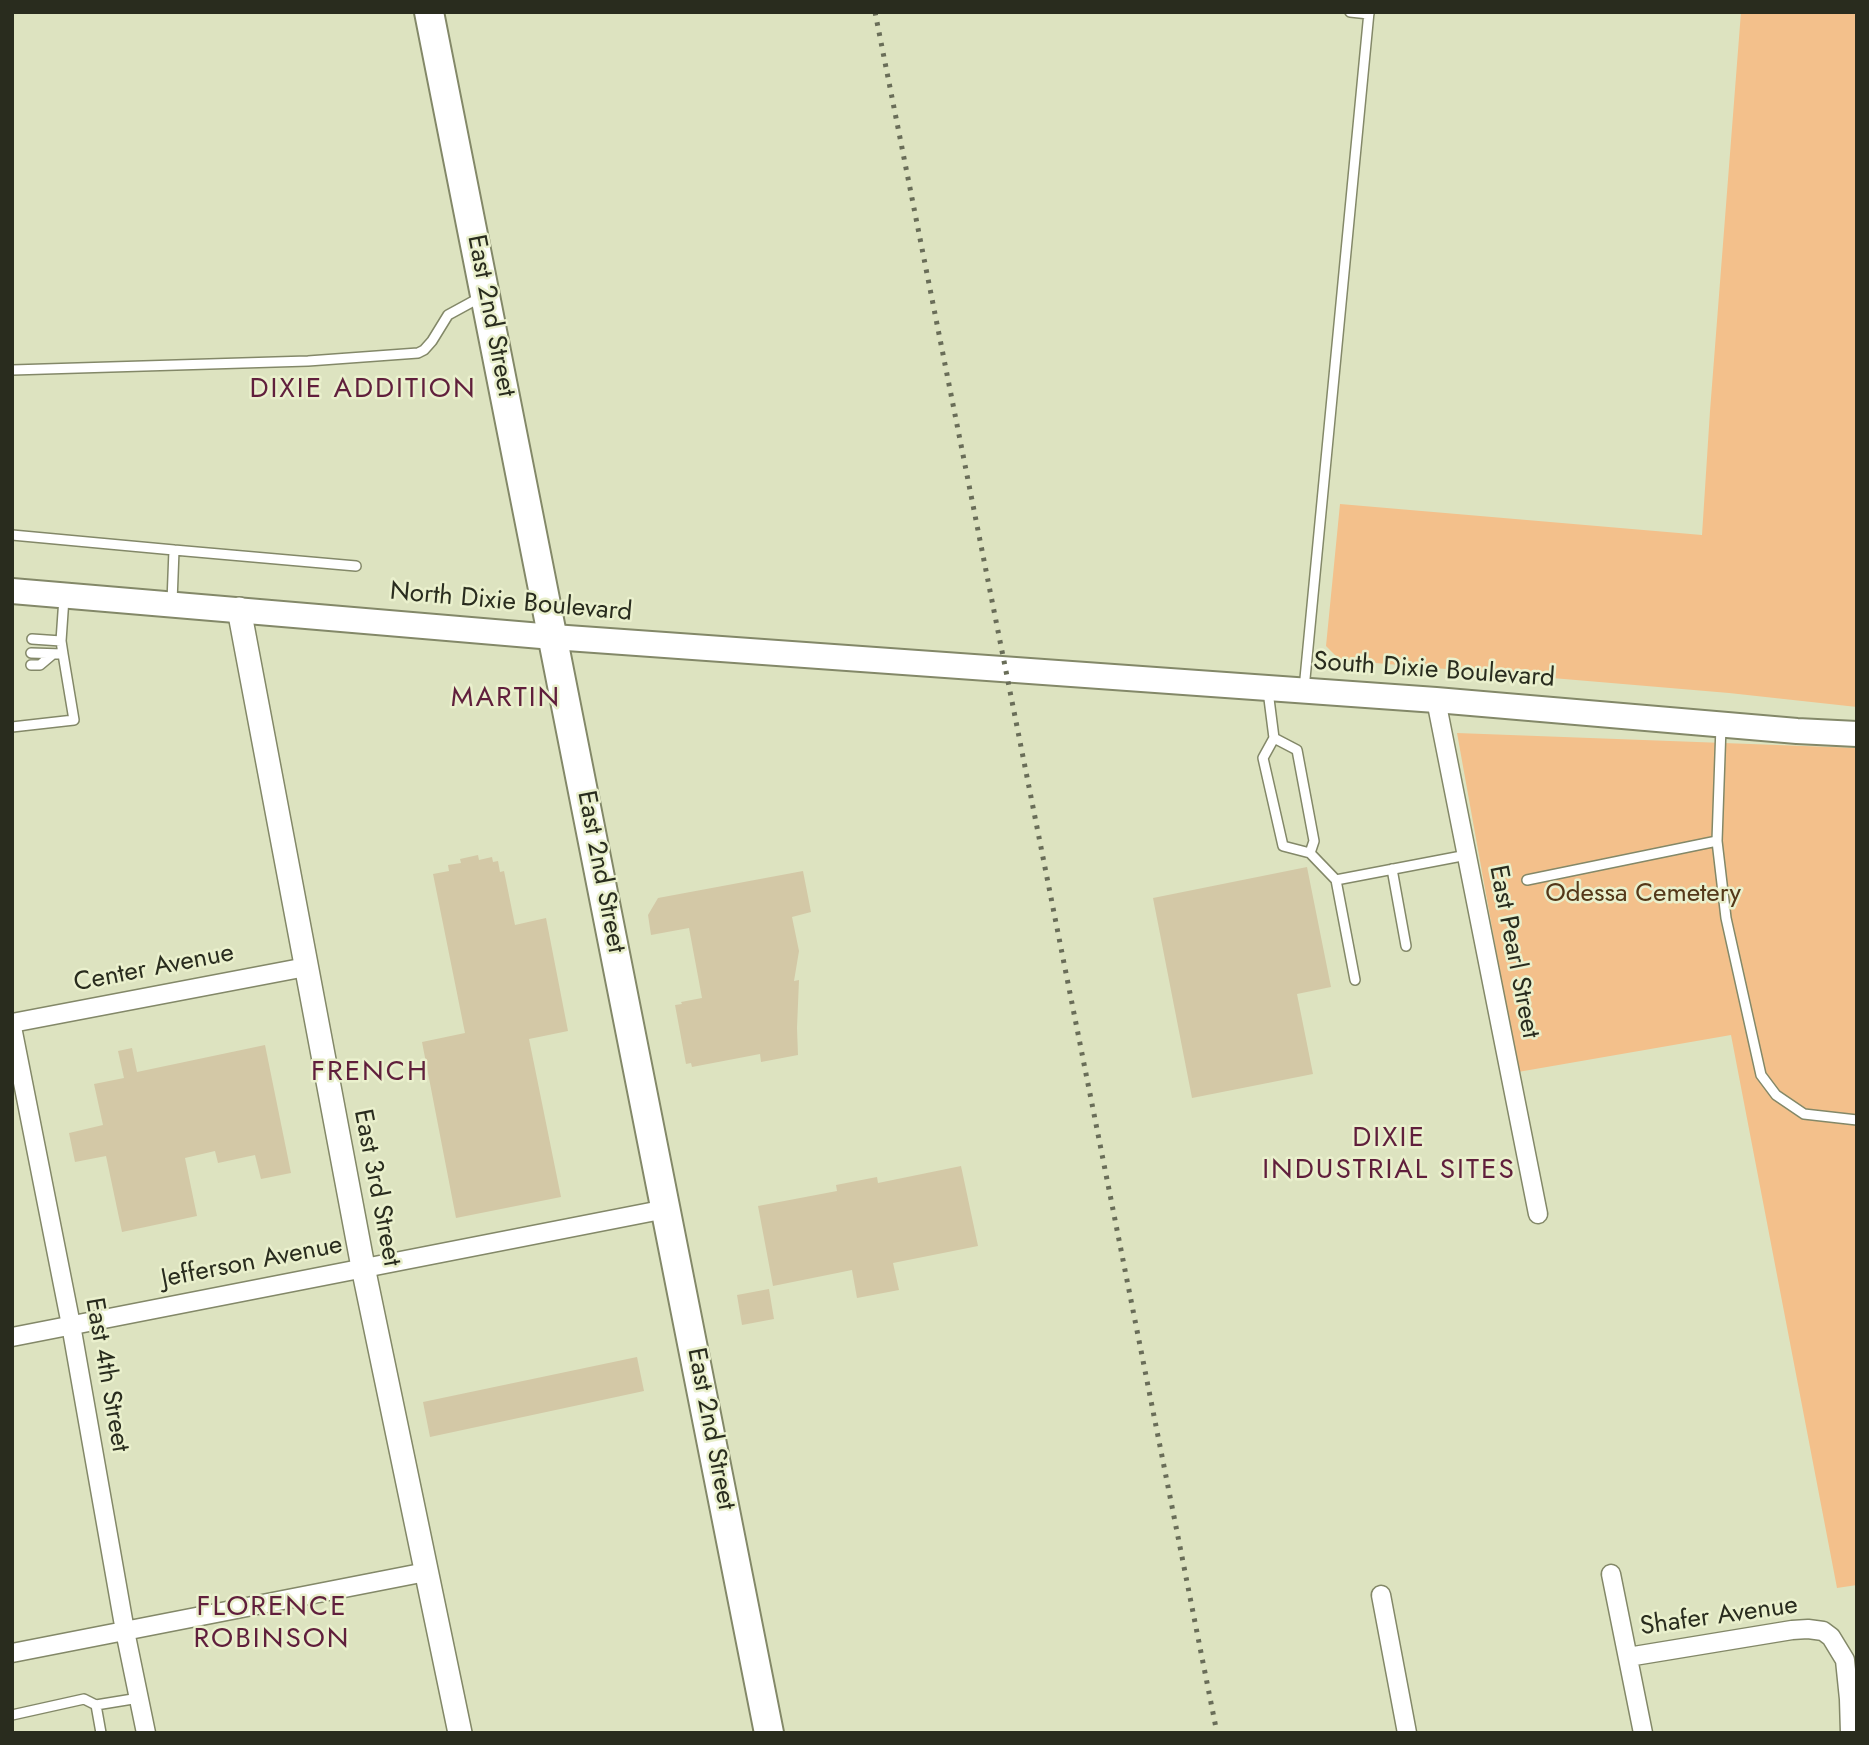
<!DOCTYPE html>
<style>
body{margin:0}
#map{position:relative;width:1869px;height:1745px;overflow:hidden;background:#dde3c0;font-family:Jost,sans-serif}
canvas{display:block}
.frame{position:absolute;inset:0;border:14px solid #292c1e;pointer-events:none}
</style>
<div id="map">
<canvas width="1869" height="1745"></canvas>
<div class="frame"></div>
</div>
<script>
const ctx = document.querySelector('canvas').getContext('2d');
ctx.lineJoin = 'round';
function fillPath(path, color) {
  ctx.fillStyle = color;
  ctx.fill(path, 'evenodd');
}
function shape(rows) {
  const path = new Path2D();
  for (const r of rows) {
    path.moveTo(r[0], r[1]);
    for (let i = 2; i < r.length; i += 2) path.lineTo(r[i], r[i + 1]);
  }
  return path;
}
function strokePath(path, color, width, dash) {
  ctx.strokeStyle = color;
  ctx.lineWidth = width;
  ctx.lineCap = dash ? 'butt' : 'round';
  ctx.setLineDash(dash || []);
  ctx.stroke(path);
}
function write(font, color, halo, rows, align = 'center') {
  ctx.font = font + ' Jost,sans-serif';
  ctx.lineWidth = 5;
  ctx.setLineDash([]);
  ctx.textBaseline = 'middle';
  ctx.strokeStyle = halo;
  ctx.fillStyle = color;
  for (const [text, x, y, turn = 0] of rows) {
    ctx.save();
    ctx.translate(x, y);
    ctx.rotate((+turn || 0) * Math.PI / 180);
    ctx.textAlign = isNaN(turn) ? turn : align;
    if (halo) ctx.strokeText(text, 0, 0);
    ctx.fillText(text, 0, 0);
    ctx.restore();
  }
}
const green = shape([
 [1741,12,1857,12,1857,707,1729,693,1340,660,1326,646,1340,504,1702,535,1710,411],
 [1457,733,1857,748,1857,1585,1837,1588,1731,1035,1518,1072]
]);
const building = shape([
 [478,855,479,860,492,857,493,862,498,861,500,872,504,871,515,925,546,918,568,1031,529,1039,561,1197,456,1218,422,1042,465,1033,433,874,449,871,448,865,461,863,460,859],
 [1307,867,1331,987,1297,994,1313,1074,1192,1098,1153,898],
 [803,871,811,912,792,917,799,951,794,981,799,980,797,1028,798,1055,761,1062,760,1054,692,1067,691,1063,686,1064,675,1005,682,1004,681,1002,702,998,689,928,651,935,648,915,658,898],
 [265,1045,291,1173,261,1179,255,1155,218,1163,215,1151,185,1158,197,1216,122,1232,106,1156,75,1162,69,1133,103,1125,94,1084,124,1078,118,1051,132,1048,137,1072],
 [961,1166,978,1246,893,1263,899,1290,857,1298,852,1270,773,1286,758,1206,837,1191,836,1185,877,1177,878,1183],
 [769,1289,774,1319,742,1325,737,1295],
 [637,1357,644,1391,430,1437,423,1402]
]);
const service = shape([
 [1350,12,1369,14],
 [12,370,308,361,418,353,424,350,432,341,448,315,481,297],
 [12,535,174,550],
 [172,602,174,550,356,566],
 [32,639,61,641],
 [31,653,63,654,61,641,64,598],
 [31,665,40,665,53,654],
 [1304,689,1369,12],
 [1268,691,1274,738],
 [12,727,74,720,63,654],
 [1717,841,1726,918,1761,1075,1776,1095,1804,1114,1857,1120],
 [1310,853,1314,841,1297,750,1274,738,1263,758,1283,846,1310,853,1336,880],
 [1392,869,1406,946],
 [1527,880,1717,841,1721,726],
 [1355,980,1336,880,1467,855],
 [12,1715,84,1699,96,1705],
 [101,1733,96,1705,139,1698]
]);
const minor = shape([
 [1436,700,1538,1214],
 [12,1023,306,967],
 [12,1027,71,1325,125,1631,146,1733],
 [12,1337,666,1209],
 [1611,1574,1643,1733],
 [1381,1595,1407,1733],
 [12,1653,426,1572],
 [1628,1657,1792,1630,1808,1629,1823,1631,1831,1637,1845,1660,1849,1699,1850,1733]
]);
const tertiary = shape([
 [239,609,363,1267,460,1733]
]);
const secondary = shape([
 [12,591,553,637,1436,700,1797,731,1857,734]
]);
const primary = shape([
 [429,12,769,1733]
]);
const rail = shape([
 [875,12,1217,1733]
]);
const streetNames = [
 ["East 2nd Street",490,316,79],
 ["North Dixie Boulevard",511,603,5],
 ["South Dixie Boulevard",1434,671,4],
 ["East 2nd Street",600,872,79],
 ["East Pearl Street",1513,952,79],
 ["Center Avenue",154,969,-11],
 ["East 3rd Street",376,1188,79],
 ["Jefferson Avenue",252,1263,-11],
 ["East 4th Street",106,1375,80],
 ["East 2nd Street",710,1429,79],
 ["Shafer Avenue",1719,1617,-8]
];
const parkNames = [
 ["Odessa Cemetery",1643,895]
];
const neighbourhoodNames = [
 ["DIXIE ADDITION",363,390],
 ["MARTIN",506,699],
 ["FRENCH",370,1073],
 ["DIXIE",1389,1139],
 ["INDUSTRIAL SITES",1389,1171],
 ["FLORENCE",272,1608],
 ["ROBINSON",272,1640]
];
fillPath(green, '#f3c08b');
fillPath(building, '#d3c8a6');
strokePath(service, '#838868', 12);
strokePath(minor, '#838868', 21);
strokePath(tertiary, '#838868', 26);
strokePath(secondary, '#838868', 28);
strokePath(primary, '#838868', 32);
strokePath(service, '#fff', 9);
strokePath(minor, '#fff', 18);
strokePath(tertiary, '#fff', 23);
strokePath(secondary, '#fff', 24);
strokePath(primary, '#fff', 28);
strokePath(rail, '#696d58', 5, [3.5, 7]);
write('26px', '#292c1e', '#eaf0cd', streetNames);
write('26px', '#543819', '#eaf0cd', parkNames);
ctx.letterSpacing = '2px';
write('28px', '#601f3c', '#eaf0cd', neighbourhoodNames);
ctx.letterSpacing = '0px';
</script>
